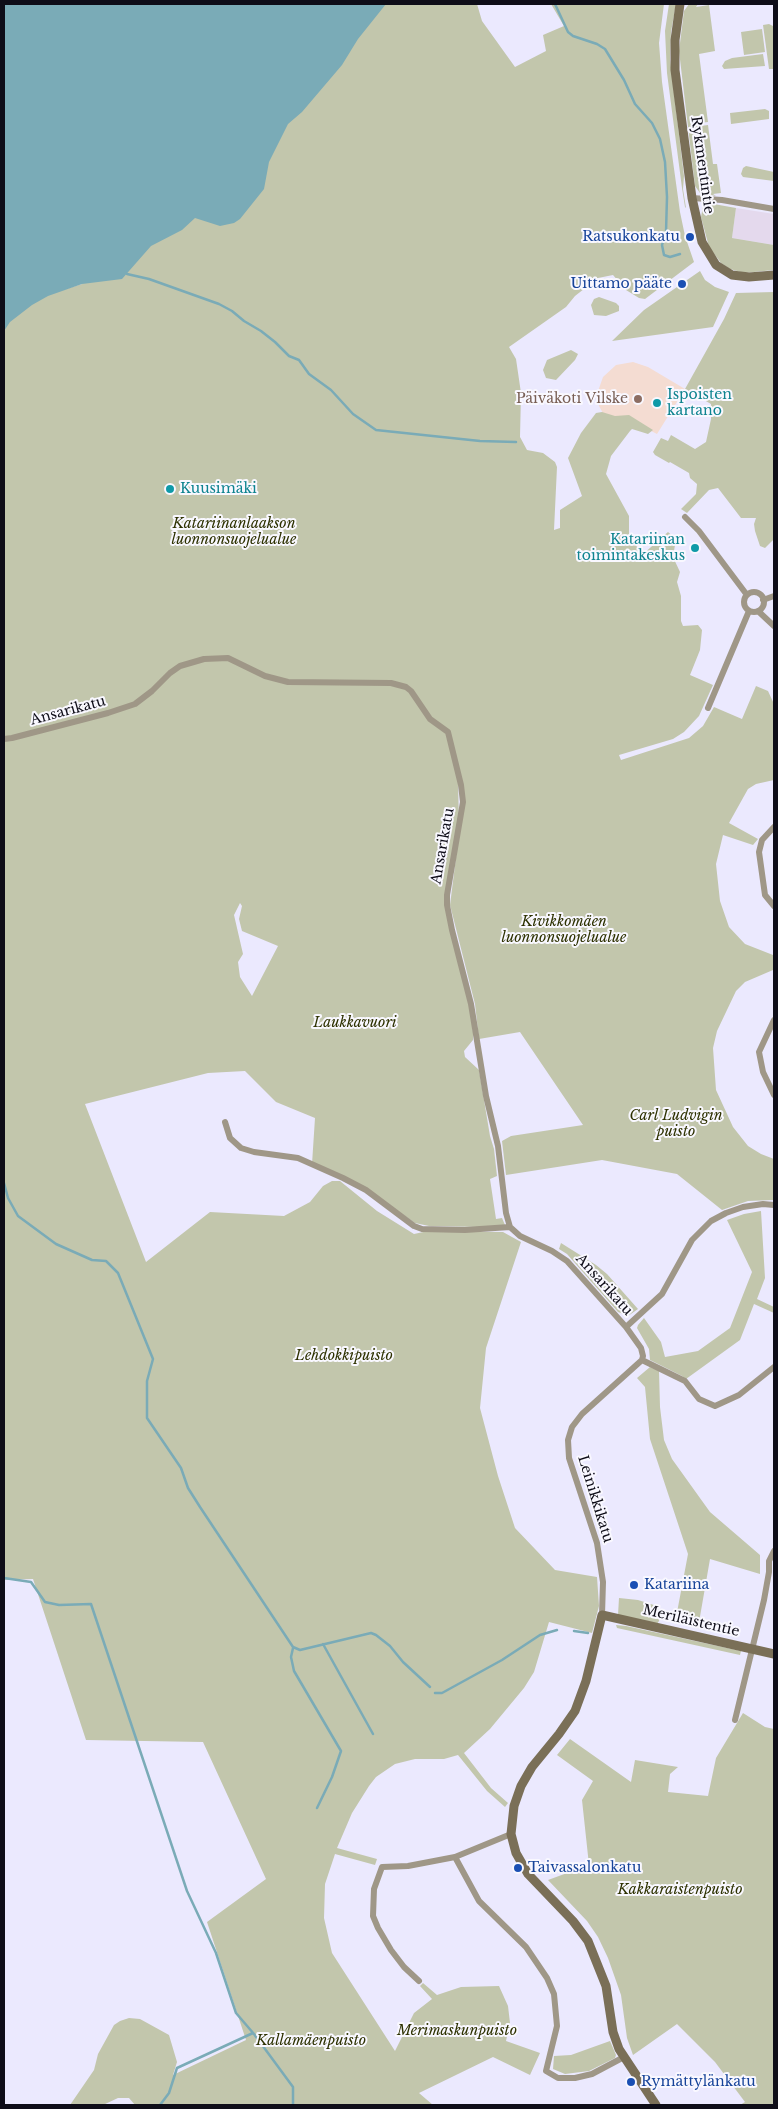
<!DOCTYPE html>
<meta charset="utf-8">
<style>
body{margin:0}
#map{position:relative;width:778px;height:2109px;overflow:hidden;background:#ebe9fe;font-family:"Libre Baskerville",serif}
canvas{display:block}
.frame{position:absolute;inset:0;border:5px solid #0e0d18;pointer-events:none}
</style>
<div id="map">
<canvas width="778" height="2109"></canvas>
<div class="frame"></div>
</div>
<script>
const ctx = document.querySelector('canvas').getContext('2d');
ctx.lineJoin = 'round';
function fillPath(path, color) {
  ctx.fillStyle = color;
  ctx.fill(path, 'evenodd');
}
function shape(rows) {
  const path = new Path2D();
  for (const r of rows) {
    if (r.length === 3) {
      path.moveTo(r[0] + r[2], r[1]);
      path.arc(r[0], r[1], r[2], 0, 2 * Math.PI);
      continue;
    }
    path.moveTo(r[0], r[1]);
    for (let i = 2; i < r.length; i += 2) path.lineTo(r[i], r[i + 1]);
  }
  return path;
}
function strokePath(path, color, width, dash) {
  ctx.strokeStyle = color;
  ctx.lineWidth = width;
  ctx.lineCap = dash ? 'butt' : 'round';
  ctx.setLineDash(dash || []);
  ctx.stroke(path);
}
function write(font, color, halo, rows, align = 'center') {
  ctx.font = font + ' "Libre Baskerville",serif';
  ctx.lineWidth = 4;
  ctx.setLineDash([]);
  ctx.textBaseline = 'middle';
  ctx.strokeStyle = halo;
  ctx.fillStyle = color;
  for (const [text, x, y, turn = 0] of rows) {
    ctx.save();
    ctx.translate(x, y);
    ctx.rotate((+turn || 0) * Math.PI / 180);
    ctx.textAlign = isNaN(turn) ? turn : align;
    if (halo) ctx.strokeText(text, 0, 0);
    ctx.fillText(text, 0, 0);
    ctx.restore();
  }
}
const industrial = shape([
 [736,208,774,214,774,245,732,238]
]);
const education = shape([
 [633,362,648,367,685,389,657,434,630,420,605,417,599,406,597,394,603,377,616,365]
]);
const green = shape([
 [342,4,477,4,482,21,515,67,546,51,543,35,564,26,551,4,664,4,659,43,662,82,680,212,685,236,694,262,645,299,639,298,626,290,613,275,598,278,575,296,566,307,509,347,516,359,521,393,520,437,527,450,543,453,555,462,557,467,554,530,560,528,560,510,582,496,568,458,581,433,596,413,602,412,615,416,629,415,653,430,648,434,632,429,630,431,611,456,606,474,629,516,629,534,642,555,668,532,676,539,673,557,680,572,677,582,681,596,681,621,683,626,698,625,702,630,700,650,690,675,713,685,699,716,684,732,673,739,619,755,621,760,689,738,703,726,714,707,742,719,756,686,768,691,774,704,774,780,756,784,748,789,729,823,758,839,753,845,723,835,716,864,720,901,729,927,745,944,773,955,773,970,745,982,736,991,717,1031,713,1048,716,1090,733,1127,748,1146,761,1154,774,1159,774,1200,748,1201,722,1210,677,1174,602,1160,506,1175,502,1141,511,1136,583,1125,520,1032,479,1039,475,1004,450,905,463,802,458,783,459,821,445,893,469,1002,473,1032,473,1040,464,1051,465,1057,479,1070,490,1136,494,1149,497,1176,490,1179,496,1219,502,1218,505,1225,479,1227,429,1226,415,1223,384,1201,312,1164,315,1118,276,1102,245,1071,208,1073,85,1104,146,1262,210,1212,284,1216,310,1202,323,1186,332,1181,340,1181,377,1211,414,1234,428,1231,503,1232,521,1242,486,1348,480,1408,498,1476,515,1528,555,1570,597,1577,599,1606,592,1633,549,1622,534,1672,524,1688,490,1729,464,1753,491,1788,508,1803,505,1807,487,1791,458,1755,444,1759,415,1759,395,1764,376,1777,369,1786,352,1813,337,1848,377,1859,375,1865,335,1854,325,1884,324,1918,332,1953,395,2051,414,2013,432,1999,420,1986,423,1983,437,1995,461,1987,499,1986,508,2006,510,2023,506,2041,540,2053,530,2075,493,2057,419,2093,433,2105,135,2105,129,2098,118,2098,103,2105,70,2105,94,2070,98,2054,114,2025,120,2021,129,2018,140,2019,169,2035,177,2062,173,2075,246,2040,207,1922,266,1879,203,1742,86,1740,33,1579,4,1580,4,308,82,284],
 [240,903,242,906,239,919,242,931,278,946,252,996,240,977,238,962,243,954,234,915],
 [669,4,676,4,671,32,670,59,684,176,683,189,686,208,685,207,682,188,667,73,665,31],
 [689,4,698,4,696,7,709,5,715,51,699,54,708,122,699,123,700,126,708,125,713,164,717,164,721,193,713,194,716,196,700,193,695,186,679,51,684,11],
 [769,24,773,26,774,38,774,69,769,69,763,25],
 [762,29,765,52,744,55,741,32],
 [763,54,765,66,724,69,722,66,725,61,732,58],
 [765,109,769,111,769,119,731,124,730,113],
 [746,166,774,172,774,181,743,177,741,174,743,168],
 [708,203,736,208,732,238,774,245,774,270,744,273,730,269,721,263,709,247,701,217,703,206],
 [700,271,705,280,715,287,729,292,713,327,612,341,644,310],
 [774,292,774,539,765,548,760,546,755,531,754,524,756,518,741,518,718,488,709,490,687,513,681,509,696,494,697,484,690,478,689,473,670,462,669,463,655,455,653,452,661,438,668,441,671,435,695,449,706,442,711,419,711,404,685,389,724,319,736,293],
 [599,297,616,303,619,306,619,311,606,316,594,315,591,305,594,299],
 [571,350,578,354,575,360,556,380,546,378,543,370,547,360],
 [761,1211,765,1278,757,1299,774,1307,774,1313,754,1304,740,1340,686,1379,682,1376,650,1360,649,1349,637,1328,638,1325,644,1318,661,1342,665,1357,698,1351,730,1328,752,1272,727,1220,744,1214],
 [561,1243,596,1265,607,1274,638,1309,628,1316,618,1312,567,1254,559,1249],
 [650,1367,659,1371,660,1407,664,1440,672,1459,710,1512,760,1555,760,1574,710,1559,698,1628,675,1623,688,1554,650,1439,645,1387,637,1378],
 [619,1598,638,1600,657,1606,660,1613,659,1621,657,1624,618,1615],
 [616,1625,626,1626,741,1651,740,1655,617,1628],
 [743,1713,765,1727,774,1729,774,2105,740,2105,745,2102,715,2062,677,2024,633,2055,627,2038,621,1995,608,1958,598,1937,587,1921,548,1880,589,1865,582,1800,593,1781,557,1755,570,1739,631,1782,635,1760,678,1767,670,1774,668,1792,708,1796,716,1758],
 [610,2041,616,2055,615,2058,589,2071,565,2074,553,2069,554,2056,571,2055]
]);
const water = shape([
 [4,4,386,4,358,39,342,65,302,112,288,124,269,162,264,189,240,219,234,223,220,226,195,218,182,230,151,246,122,279,82,284,48,296,32,305,10,322,4,331]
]);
const stream = shape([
 [555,4,568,32,573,36,597,44,605,49,624,80,635,104,652,123,660,139,665,162,667,197,666,232,662,245,664,255,670,257,680,254],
 [127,274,149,279,219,304,232,311,244,321,261,331,275,342,289,356,299,360,309,374,331,390,353,414,376,430,480,441,516,442],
 [4,1183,8,1198,18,1216,56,1244,92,1260,106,1261,118,1273,153,1359,147,1381,147,1418,181,1468,188,1488,200,1507,293,1647,300,1650,371,1633,376,1635,390,1646,403,1662,430,1687],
 [4,1578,31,1582,45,1602,59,1605,91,1604,187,1891,216,1953,236,2013,254,2034,293,2087,293,2105],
 [574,1631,588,1633],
 [323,1644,373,1734],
 [293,1648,291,1657,294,1671,341,1751,332,1777,317,1808],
 [435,1693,442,1693,502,1660,540,1635,557,1630],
 [160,2105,169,2093,177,2068,253,2033]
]);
const street = shape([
 [692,198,722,200,774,209],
 [685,517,699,531,747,595],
 [754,602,10],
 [763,600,774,596],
 [758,611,774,626],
 [708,708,749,611],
 [4,739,12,738,108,713,135,704,152,691,170,673,180,666,204,659,228,658,265,676,288,682,391,683,406,687,411,691,430,719,448,732,461,785,463,802,447,895,447,905,452,930,471,1004,486,1096,498,1146,506,1213,510,1227,520,1236,552,1251,567,1261,626,1327,641,1348,643,1356,642,1360],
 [774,827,762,840,759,852,765,895,774,906],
 [774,1020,759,1052,763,1072,774,1095],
 [225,1122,230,1138,241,1148,254,1152,298,1158,343,1178,366,1190,414,1226,422,1229,465,1230,510,1227],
 [626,1327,662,1294,692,1240,711,1221,726,1213,743,1207,763,1204,774,1205],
 [642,1360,685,1381,699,1399,715,1406,739,1395,774,1367],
 [602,1615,603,1582,597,1543,569,1458,568,1440,572,1427,582,1414,642,1360],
 [735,1720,764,1600,769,1572,769,1561,774,1551],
 [455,1857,479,1901,526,1947,547,1978,554,1994,557,2026,546,2071,558,2078,575,2078,592,2074,624,2057],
 [419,1981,404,1967,391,1950,378,1928,373,1916,374,1889,382,1867,408,1866,455,1857,511,1834]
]);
const secondary = shape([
 [680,4,675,40,675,70,692,198,702,242,716,265,732,275,749,277,774,275],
 [656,2105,619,2049,613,2032,606,1986,588,1941,573,1921,528,1874,516,1853,511,1834,514,1806,521,1786,532,1767,559,1734,575,1711,586,1681,602,1615,774,1654]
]);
const markers = [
 [690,237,5,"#1a4fb4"],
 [682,284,5,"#1a4fb4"],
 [638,399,5,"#8d6e63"],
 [657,403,5,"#0f9aa8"],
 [170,489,5,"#0f9aa8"],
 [695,548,5,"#0f9aa8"],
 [634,1585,5,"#1a4fb4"],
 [518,1868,5,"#1a4fb4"],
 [631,2082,5,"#1a4fb4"]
];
const streetNames = [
 ["Rykmentintie",702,165,82],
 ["Ansarikatu",68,711,-15],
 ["Ansarikatu",443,846,-80],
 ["Ansarikatu",604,1285,48],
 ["Leinikkikatu",595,1499,73],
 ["Meriläistentie",691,1621,13]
];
const transitNames = [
 ["Ratsukonkatu",680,237,"right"],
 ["Uittamo pääte",672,284,"right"],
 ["Katariina",644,1585],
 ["Taivassalonkatu",528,1868],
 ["Rymättylänkatu",641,2082]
];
const cultureNames = [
 ["Ispoisten",667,395],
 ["kartano",667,411],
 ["Kuusimäki",180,489],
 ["Katariinan",685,540,"right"],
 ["toimintakeskus",685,556,"right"]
];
const educationNames = [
 ["Päiväkoti Vilske",628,399]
];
const parkNames = [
 ["Katariinanlaakson",234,524],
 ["luonnonsuojelualue",234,540],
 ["Kivikkomäen",564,922],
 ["luonnonsuojelualue",564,938],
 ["Laukkavuori",355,1023],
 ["Carl Ludvigin",676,1116],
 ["puisto",676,1132],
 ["Lehdokkipuisto",344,1356],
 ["Kakkaraistenpuisto",680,1890],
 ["Merimaskunpuisto",457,2031],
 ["Kallamäenpuisto",311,2041]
];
fillPath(industrial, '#e4d9ed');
fillPath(education, '#f4dcd2');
fillPath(green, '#c2c6ac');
fillPath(water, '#7aabb7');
strokePath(stream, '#7aabb7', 2.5);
strokePath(street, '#9f9787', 6);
strokePath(secondary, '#7a6f57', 9);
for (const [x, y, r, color] of markers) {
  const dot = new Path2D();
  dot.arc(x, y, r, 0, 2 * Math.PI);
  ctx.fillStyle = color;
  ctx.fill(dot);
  strokePath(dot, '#f9f8ff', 2);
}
write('14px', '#0e0d18', '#f9f8ff', streetNames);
write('14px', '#164399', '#f9f8ff', transitNames, 'left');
write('14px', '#0d838f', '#f9f8ff', cultureNames, 'left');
write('14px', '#785e54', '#f9f8ff', educationNames, 'right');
write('italic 14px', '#2d3100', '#f9f8ff', parkNames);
</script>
